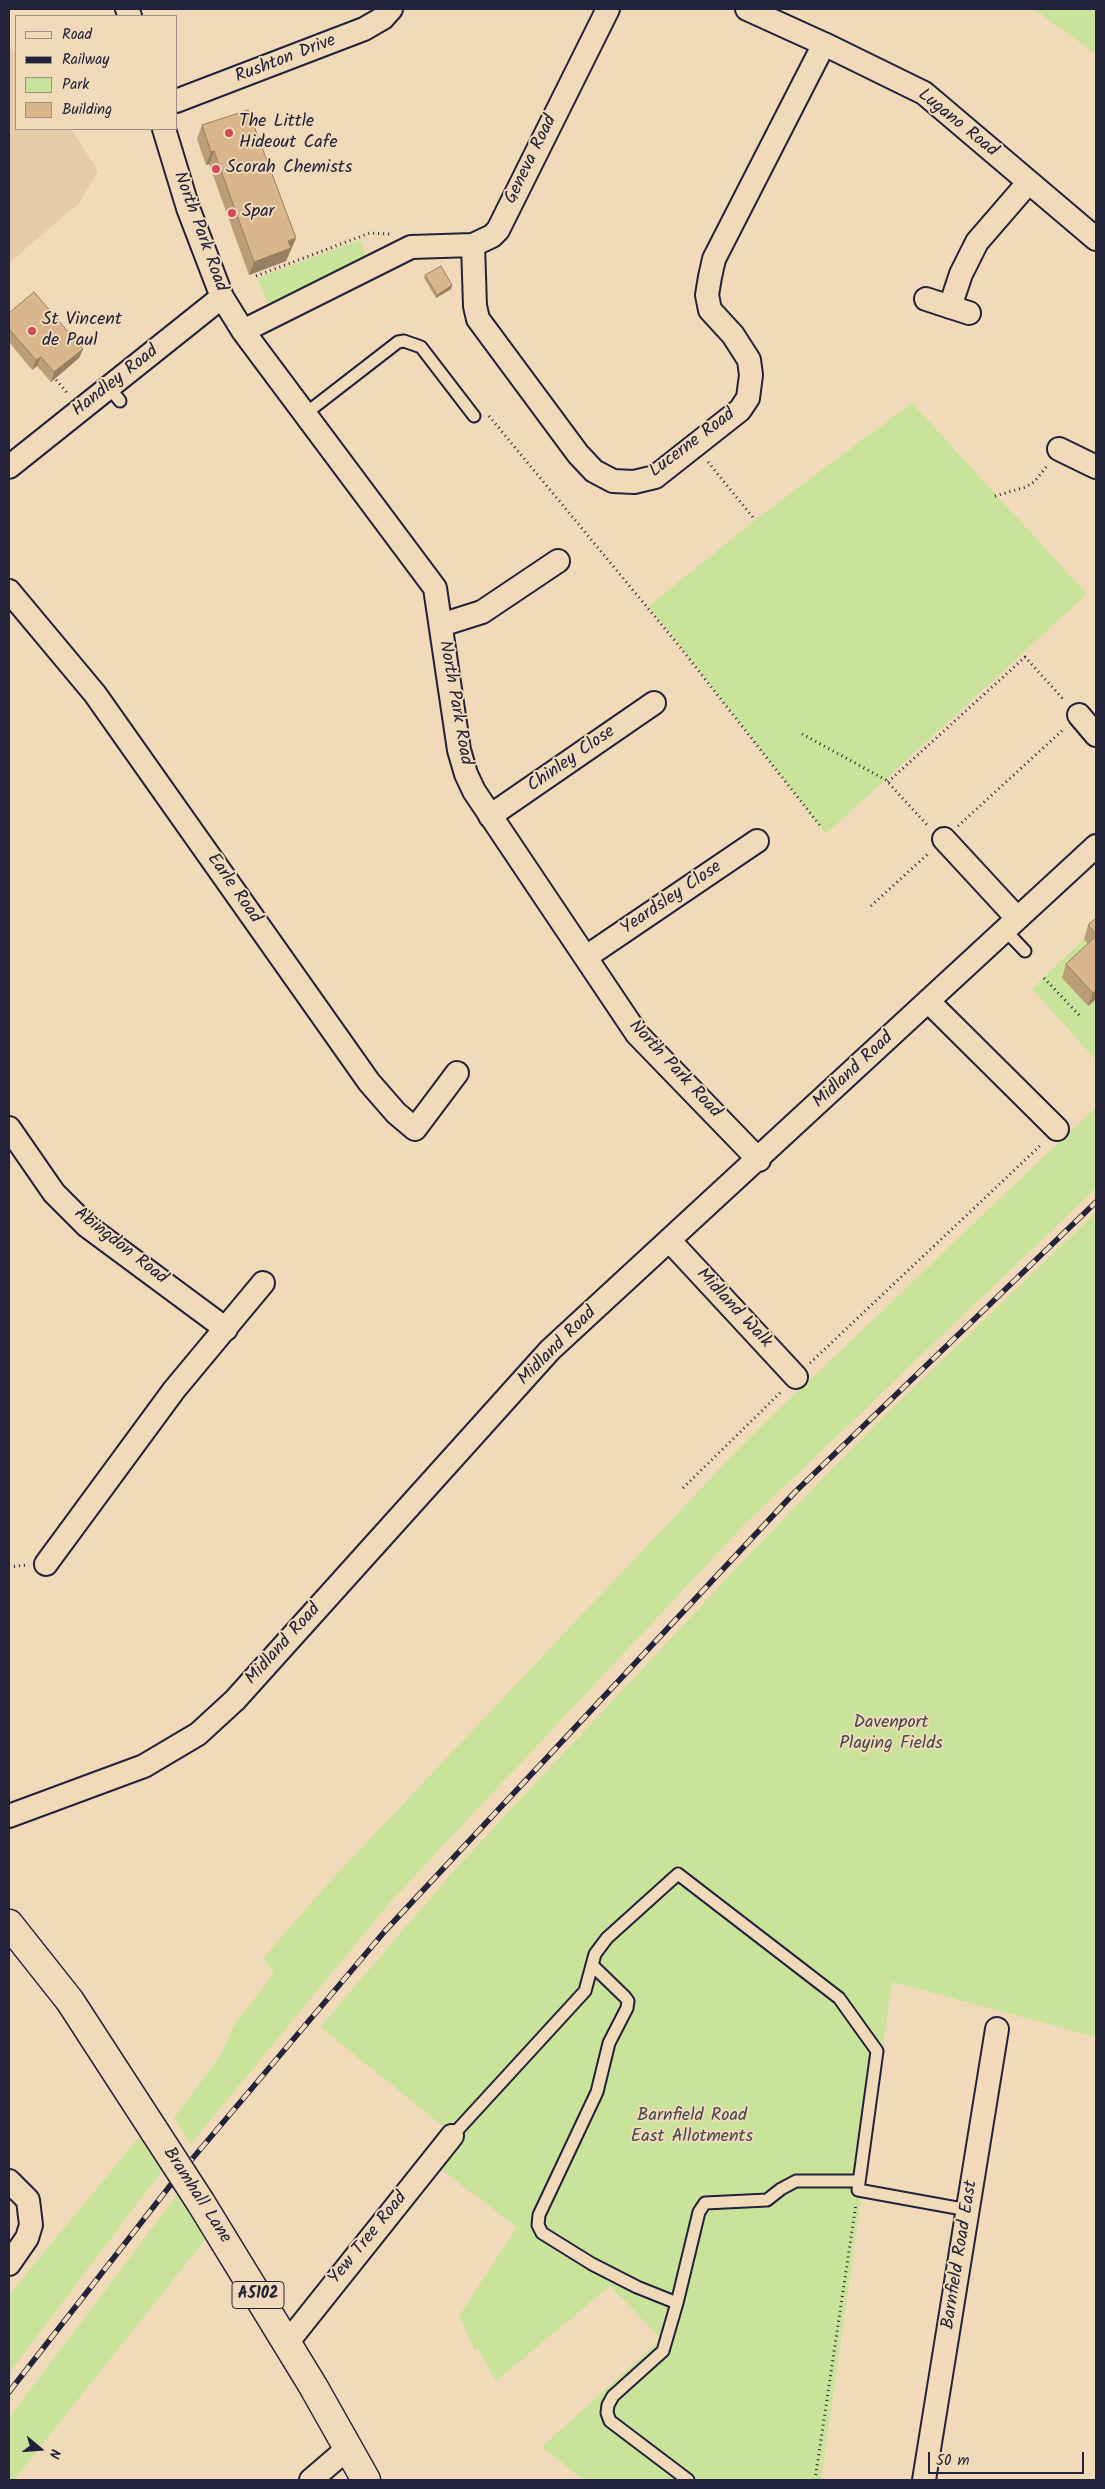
<!DOCTYPE html>
<style>
body{margin:0}
#map{position:relative;width:1105px;height:2489px;overflow:hidden;background:#f0dab9;font-family:Kalam,sans-serif}
canvas{display:block}
.frame{position:absolute;inset:0;border:10px solid #22223b;pointer-events:none}
.legend{position:absolute;left:15px;top:15px;width:162px;height:115px;box-sizing:border-box;background:#f0dab9;border:1px solid #9e9087;margin:0;padding:6px 9px;list-style:none;font-size:15px;color:#22223b}
.legend li{display:flex;align-items:center;gap:10px;height:25px}
.legend b{width:25px;border:1px solid #9e9087}
.north{position:absolute;left:15px;top:2424px;width:50px;height:50px;-webkit-text-stroke:4px #f0dab9;paint-order:stroke;rotate:108deg;font-size:14px;font-weight:700;line-height:20px;text-align:center;color:#22223b}
.north::after{content:'';display:block;margin:auto;width:18px;height:22px;background:#22223b;clip-path:polygon(50% 0,100% 100%,50% 72%,0 100%)}
.scale{position:absolute;left:928px;top:2452px;width:156px;height:22px;box-sizing:border-box;border:2px solid #22223b;border-top:0;padding-left:6px;font-size:15px;line-height:18px;white-space:nowrap;color:#22223b;-webkit-text-stroke:4px #f0dab9;paint-order:stroke}
</style>
<div id="map">
<canvas width="1105" height="2489"></canvas>
<div class="frame"></div>
<ul class="legend">
<li><b style="height:6px;background:#f0dab9"></b>Road</li>
<li><b style="height:6px;background:#22223b"></b>Railway</li>
<li><b style="height:14px;background:#c9e49a"></b>Park</li>
<li><b style="height:14px;background:#d9b68b"></b>Building</li>
</ul>
<div class="north">N</div>
<div class="scale">50 m</div>
</div>
<script>
const ctx = document.querySelector('canvas').getContext('2d');
ctx.lineJoin = 'round';
function fillPath(path, color) {
  ctx.fillStyle = color;
  ctx.fill(path, 'evenodd');
}
function shape(rows) {
  const path = new Path2D();
  for (const r of rows) {
    path.moveTo(r[0], r[1]);
    for (let i = 2; i < r.length; i += 2) path.lineTo(r[i], r[i + 1]);
  }
  return path;
}
function strokePath(path, color, width, dash) {
  ctx.strokeStyle = color;
  ctx.lineWidth = width;
  ctx.lineCap = dash ? 'butt' : 'round';
  ctx.setLineDash(dash || []);
  ctx.stroke(path);
}
function write(font, color, halo, rows, align = 'center') {
  ctx.font = font + ' Kalam,sans-serif';
  ctx.lineWidth = 4;
  ctx.setLineDash([]);
  ctx.textBaseline = 'middle';
  ctx.strokeStyle = halo;
  ctx.fillStyle = color;
  for (const [text, x, y, turn = 0] of rows) {
    ctx.save();
    ctx.translate(x, y);
    ctx.rotate((+turn || 0) * Math.PI / 180);
    ctx.textAlign = isNaN(turn) ? turn : align;
    if (halo) ctx.strokeText(text, 0, 0);
    ctx.fillText(text, 0, 0);
    ctx.restore();
  }
}
const built = shape([
 [9,46,16,53,16,129,71,129,98,171,79,203,9,263]
]);
const green = shape([
 [1034,9,1096,9,1096,54],
 [360,240,367,257,268,305,257,278],
 [912,403,1087,594,826,834,649,606,755,520],
 [1084,939,1093,948,1062,978,1088,1006,1096,999,1096,1060,1032,989],
 [1096,1107,1096,1188,744,1525,392,1900,191,2144,174,2118,221,2055,234,2025,274,1973,263,1958,334,1877,748,1439],
 [1096,1212,1096,2037,892,1982,821,2480,584,2480,542,2447,661,2339,610,2286,496,2381,478,2349,475,2351,459,2316,517,2227,434,2164,450,2132,320,2027,459,1865,744,1560,873,1427],
 [139,2137,162,2171,9,2373,9,2295],
 [177,2195,208,2236,14,2480,9,2480,9,2418]
]);
const path = shape([
 [256,276,370,233,390,234],
 [53,376,68,394],
 [489,416,680,647,821,827],
 [708,462,755,520],
 [995,496,1026,487,1034,482,1047,466],
 [802,734,886,780,928,826],
 [888,782,1025,657,1064,700],
 [958,826,1064,729],
 [871,906,930,852],
 [1044,978,1080,1016],
 [810,1363,1042,1144],
 [683,1488,781,1392],
 [9,1567,26,1565],
 [815,2480,856,2204]
]);
const lane = shape([
 [109,387,120,401],
 [305,414,398,342,404,341,421,347,474,416],
 [1005,930,1025,951],
 [592,1965,625,1997,628,2001,627,2008,609,2043,597,2092,539,2215,538,2225,542,2233,592,2264,637,2287,677,2303,699,2212,705,2203,767,2200,781,2189,796,2181,859,2181],
 [452,2136,585,1991,595,1954,607,1938,678,1874,839,1998,877,2051,858,2190,968,2210],
 [677,2303,663,2351,613,2396,608,2405,607,2413,610,2421,688,2480]
]);
const street = shape([
 [127,9,130,16],
 [747,9,824,44,924,93,1096,239],
 [176,101,364,29,383,18,391,9],
 [164,129,188,208,222,297,243,331,435,588,459,750,466,774,474,791,637,1034,759,1160],
 [473,245,475,306,478,319,578,454,594,471,613,481,634,482,655,477,740,410,748,398,751,375,749,360,733,335,710,310,707,295,710,277,714,259,824,44],
 [926,299,969,313],
 [950,307,961,274,977,242,1028,183],
 [243,331,411,247,473,245,492,236,498,230,608,9],
 [1059,449,1096,467],
 [9,467,222,297],
 [9,591,95,694,369,1082,396,1113,415,1129,457,1073],
 [441,625,482,612,558,561],
 [1079,715,1096,735],
 [490,816,654,703],
 [944,839,1017,918],
 [586,957,757,841],
 [928,1001,1057,1129],
 [9,1128,54,1193,87,1226,226,1329],
 [670,1241,796,1377],
 [46,1564,174,1390,263,1283],
 [9,1816,144,1766,198,1734,235,1700,550,1350,1096,846],
 [9,2181,28,2200,31,2225,27,2238,9,2264],
 [287,2343,452,2136],
 [311,2480,347,2449],
 [924,2480,997,2029]
]);
const primary = shape([
 [9,1924,70,2001,155,2132],
 [201,2203,313,2386,366,2480]
]);
const rail = shape([
 [9,2392,176,2178,385,1931,795,1492,1096,1202]
]);
const primaryBridge = shape([
 [155,2132,201,2203]
]);
const wall = shape([
 [202,125,296,238,286,261,249,275,209,164,206,165,197,139],
 [425,275,452,285,451,289,436,298,424,278],
 [9,313,83,349,79,358,51,382,37,366,32,370,9,342],
 [1096,918,1096,999,1088,1006,1062,978,1066,964,1088,944,1084,939,1088,925]
]);
const shadedWall = shape([
 [214,151,209,164,206,165,211,152],
 [296,238,286,261,249,275,254,262,288,241],
 [452,285,451,289,436,298,437,295],
 [83,349,79,358,51,382,54,372],
 [41,357,37,366,32,370,36,360],
 [1096,990,1096,999,1088,1006,1093,993]
]);
const building = shape([
 [248,110,296,238,288,241,291,248,254,262,214,151,211,152,202,125,248,110],
 [441,266,452,285,437,295,425,275,441,266],
 [34,292,83,349,54,372,41,357,36,360,9,329,9,313,34,292],
 [1096,918,1096,934,1088,925,1096,918],
 [1096,936,1096,990,1093,993,1066,964,1096,936]
]);
const markers = [
 [229,133,5,"#d1495b"],
 [216,169,5,"#d1495b"],
 [232,213,5,"#d1495b"],
 [32,331,5,"#d1495b"]
];
const shields = [
 [258,2295,52]
];
const shieldNames = [
 ["A5102",258,2295]
];
const streetNames = [
 ["Rushton Drive",286,60,-21],
 ["Lugano Road",957,124,39],
 ["Geneva Road",532,160,-64],
 ["North Park Road",199,232,70],
 ["Handley Road",116,382,-38],
 ["Lucerne Road",693,444,-37],
 ["North Park Road",454,703,80],
 ["Chinley Close",572,760,-35],
 ["Earle Road",233,889,55],
 ["Yeardsley Close",672,899,-34],
 ["North Park Road",674,1070,47],
 ["Midland Road",854,1071,-43],
 ["Abingdon Road",120,1247,38],
 ["Midland Walk",733,1309,47],
 ["Midland Road",558,1347,-45],
 ["Midland Road",284,1645,-48],
 ["Bramhall Lane",196,2196,57],
 ["Yew Tree Road",369,2239,-51],
 ["Barnfield Road East",961,2255,-81]
];
const poiNames = [
 ["The Little",239,123],
 ["Hideout Cafe",239,144],
 ["Scorah Chemists",226,169],
 ["Spar",242,213],
 ["St Vincent",42,321],
 ["de Paul",42,342]
];
const parkNames = [
 ["Davenport",891,1724],
 ["Playing Fields",891,1745],
 ["Barnfield Road",692,2117],
 ["East Allotments",692,2138]
];
fillPath(built, '#e5cca9');
fillPath(green, '#c9e49a');
strokePath(lane, '#22223b', 15);
strokePath(street, '#22223b', 26);
strokePath(primary, '#22223b', 31);
strokePath(path, '#22223b', 3, [1, 4]);
strokePath(lane, '#f0dab9', 11);
strokePath(street, '#f0dab9', 22);
strokePath(primary, '#f0dab9', 28);
strokePath(rail, '#22223b', 5.5);
strokePath(rail, '#f0dab9', 4, [11]);
strokePath(primaryBridge, '#22223b', 31, []);
strokePath(primaryBridge, '#f0dab9', 28);
fillPath(wall, '#bb9d78');
fillPath(shadedWall, '#987f61');
fillPath(building, '#d9b68b');
strokePath(building, '#987f61', 1);
for (const [x, y, r, color] of markers) {
  const dot = new Path2D();
  dot.arc(x, y, r, 0, 2 * Math.PI);
  ctx.fillStyle = color;
  ctx.fill(dot);
  strokePath(dot, '#f0dab9', 2);
}
for (const [x, y, w] of shields) {
  const box = new Path2D();
  box.roundRect(x - w / 2, y - 13.5, w, 27, 4);
  ctx.fillStyle = '#f0dab9';
  ctx.fill(box);
  strokePath(box, '#22223b', 1);
}
write('bold 16px', '#22223b', null, shieldNames);
write('18px', '#22223b', '#f0dab9', streetNames);
write('18px', '#22223b', '#f0dab9', poiNames, 'left');
write('18px', '#43494e', '#f0dab9', parkNames);
</script>
